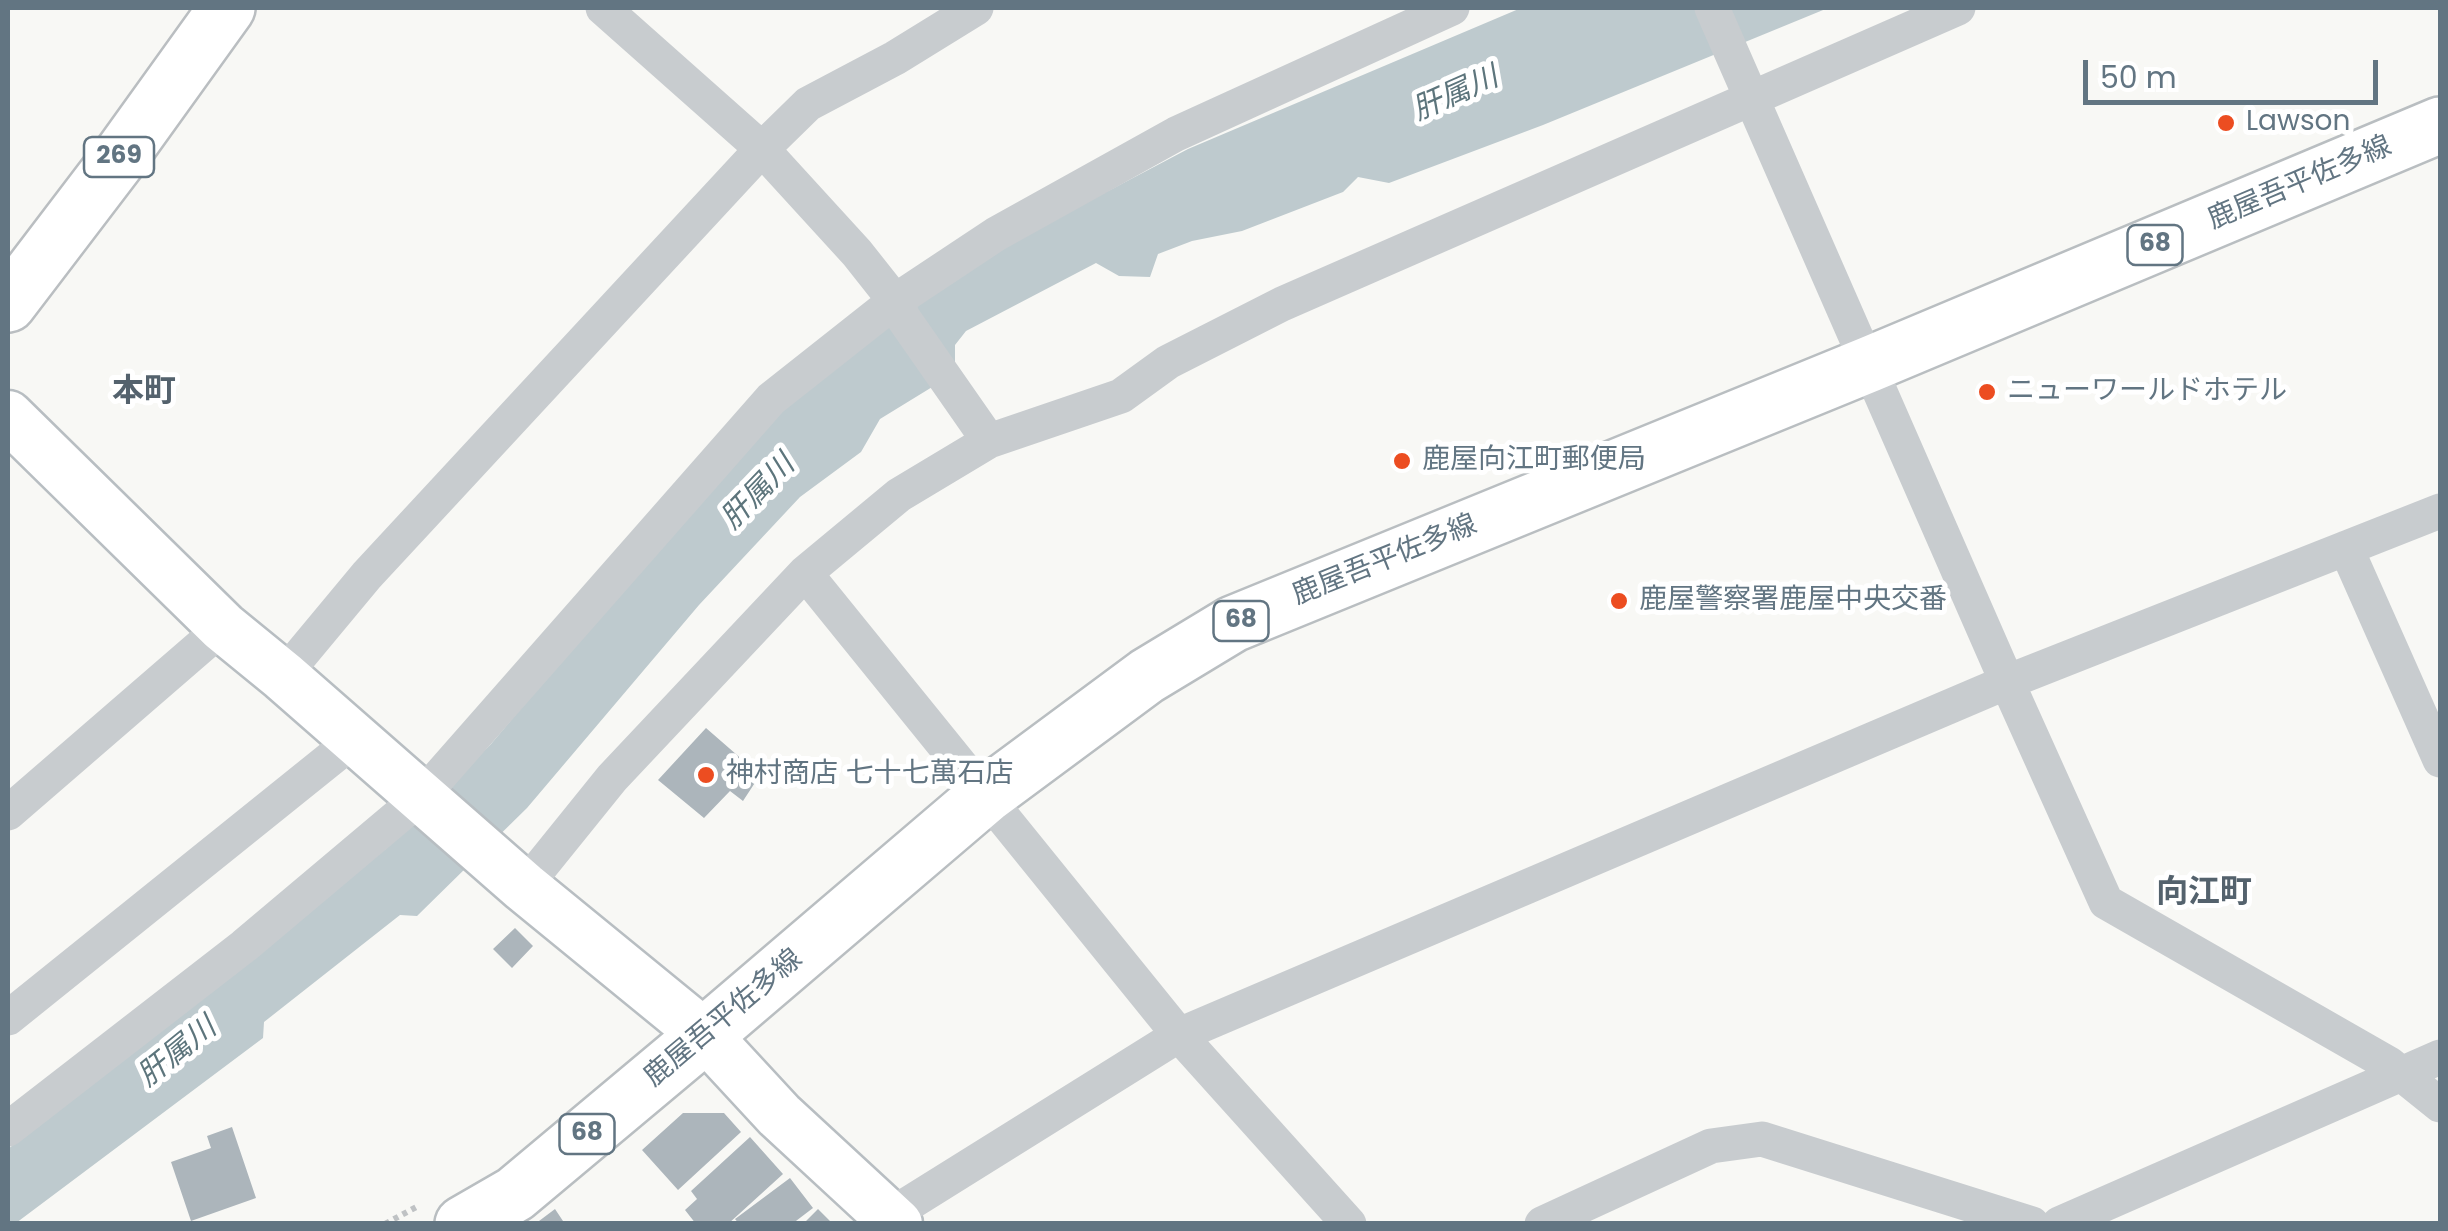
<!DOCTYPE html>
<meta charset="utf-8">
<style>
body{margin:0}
#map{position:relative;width:2448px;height:1231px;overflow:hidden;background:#f8f8f5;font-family:Poppins,sans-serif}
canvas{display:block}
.frame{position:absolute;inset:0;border:10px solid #627582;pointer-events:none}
.scale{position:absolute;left:2083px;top:60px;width:295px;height:45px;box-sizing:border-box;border:5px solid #627582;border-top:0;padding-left:12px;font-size:30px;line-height:35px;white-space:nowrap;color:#627582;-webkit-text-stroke:8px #fff;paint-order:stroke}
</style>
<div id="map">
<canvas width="2448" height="1231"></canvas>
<div class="frame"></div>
<div class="scale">50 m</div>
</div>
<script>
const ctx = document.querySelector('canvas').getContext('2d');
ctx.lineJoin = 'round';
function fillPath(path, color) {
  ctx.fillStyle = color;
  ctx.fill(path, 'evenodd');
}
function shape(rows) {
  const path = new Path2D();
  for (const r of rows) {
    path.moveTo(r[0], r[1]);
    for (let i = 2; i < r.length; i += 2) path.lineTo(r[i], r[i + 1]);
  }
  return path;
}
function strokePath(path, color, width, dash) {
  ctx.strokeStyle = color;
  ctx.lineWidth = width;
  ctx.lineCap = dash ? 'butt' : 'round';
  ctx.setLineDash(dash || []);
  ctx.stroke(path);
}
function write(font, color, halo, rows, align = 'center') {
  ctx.font = font + ' Poppins,"Noto Sans JP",sans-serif';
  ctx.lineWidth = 10;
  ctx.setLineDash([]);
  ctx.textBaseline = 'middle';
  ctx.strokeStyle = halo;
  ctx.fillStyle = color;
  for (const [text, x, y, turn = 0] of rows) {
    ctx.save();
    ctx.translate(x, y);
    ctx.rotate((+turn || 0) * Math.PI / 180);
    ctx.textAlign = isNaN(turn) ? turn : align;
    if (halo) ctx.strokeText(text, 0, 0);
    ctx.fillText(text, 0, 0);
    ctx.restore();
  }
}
const water = shape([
 [1521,8,1828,8,1543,125,1389,183,1358,177,1343,192,1242,231,1192,241,1158,254,1150,277,1119,276,1096,263,966,331,955,345,955,373,880,419,861,452,800,497,699,605,527,808,417,916,400,915,264,1022,263,1038,16,1223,8,1224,8,1149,387,848,491,744,597,618,774,415,857,346,994,251,1188,149]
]);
const building = shape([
 [706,728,760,775,743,801,730,791,704,818,658,780],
 [515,928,533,946,512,968,493,949],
 [683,1113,724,1113,741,1132,678,1190,642,1150],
 [232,1127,256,1198,191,1221,171,1162,211,1148,207,1136],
 [750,1137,783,1174,728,1224,696,1224,685,1210,697,1199,691,1191],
 [790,1178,813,1208,792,1224,739,1224,735,1219],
 [555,1209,565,1224,535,1224],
 [818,1209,833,1224,803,1224]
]);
const path = shape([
 [385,1224,420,1205]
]);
const street = shape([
 [603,8,762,149,857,253,895,301,904,319,989,441],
 [1712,8,2007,682,2106,902,2389,1064,2440,1105],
 [2346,548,2440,760],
 [805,573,1179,1035,1349,1224],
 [283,676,367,575,762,149,808,104,895,58,976,8],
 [8,813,223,627],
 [524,887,612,778,805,573,899,495,989,441,1121,396,1168,362,1282,304,1958,8],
 [8,1018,355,739],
 [8,1129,244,946,421,797,771,399,895,301,996,234,1176,134,1452,8],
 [889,1216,1179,1035,2007,682,2440,511],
 [1542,1224,1711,1146,1762,1139,2032,1224],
 [2059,1224,2440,1057]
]);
const secondary = shape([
 [8,416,223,627,283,676,524,887,705,1035,779,1115,897,1224]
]);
const primary = shape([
 [463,1224,515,1194,705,1035,985,796,1147,676,1233,624,1870,364,2440,125]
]);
const highway = shape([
 [8,304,117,161,227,8]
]);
const markers = [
 [2226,123,10,"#ec4d21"],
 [1987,392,10,"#ec4d21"],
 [1402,461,10,"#ec4d21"],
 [1619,601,10,"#ec4d21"],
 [706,775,10,"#ec4d21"]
];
const shields = [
 [119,157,70],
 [2155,245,55],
 [1241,621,55],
 [587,1134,55]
];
const shieldNames = [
 ["269",119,157],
 ["68",2155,245],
 ["68",1241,621],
 ["68",587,1134]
];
const poiNames = [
 ["Lawson",2246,123],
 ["ニューワールドホテル",2007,392],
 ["鹿屋向江町郵便局",1422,461],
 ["鹿屋警察署鹿屋中央交番",1639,601],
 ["神村商店 七十七萬石店",726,775]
];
const streetNames = [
 ["鹿屋吾平佐多線",2300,184,-23],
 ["鹿屋吾平佐多線",1385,561,-22],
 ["鹿屋吾平佐多線",724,1019,-40]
];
const waterNames = [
 ["肝属川",1456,95,-24],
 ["肝属川",759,493,-46],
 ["肝属川",178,1053,-39]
];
const quarterNames = [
 ["本町",144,393],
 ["向江町",2204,894]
];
fillPath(water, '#becace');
fillPath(building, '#acb5bb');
strokePath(secondary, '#b8bec2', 55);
strokePath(primary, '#b9bec1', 60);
strokePath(highway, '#babec1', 60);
strokePath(path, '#bfc2c4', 6, [5, 5]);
strokePath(street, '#c8cccf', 35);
strokePath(secondary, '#fff', 50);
strokePath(primary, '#fff', 55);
strokePath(highway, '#fff', 55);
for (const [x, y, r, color] of markers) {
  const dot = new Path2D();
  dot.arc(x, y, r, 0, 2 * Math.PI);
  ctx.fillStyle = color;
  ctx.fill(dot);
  strokePath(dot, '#fff', 4);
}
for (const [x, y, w] of shields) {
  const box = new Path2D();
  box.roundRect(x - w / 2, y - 20, w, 40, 8);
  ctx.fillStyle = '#fff';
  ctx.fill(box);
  strokePath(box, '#627582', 2.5);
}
write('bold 25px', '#627582', null, shieldNames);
write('28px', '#627582', '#fff', poiNames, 'left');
write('28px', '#627582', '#fff', streetNames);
write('italic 30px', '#5d757c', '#fff', waterNames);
write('bold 32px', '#54626d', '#fff', quarterNames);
</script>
